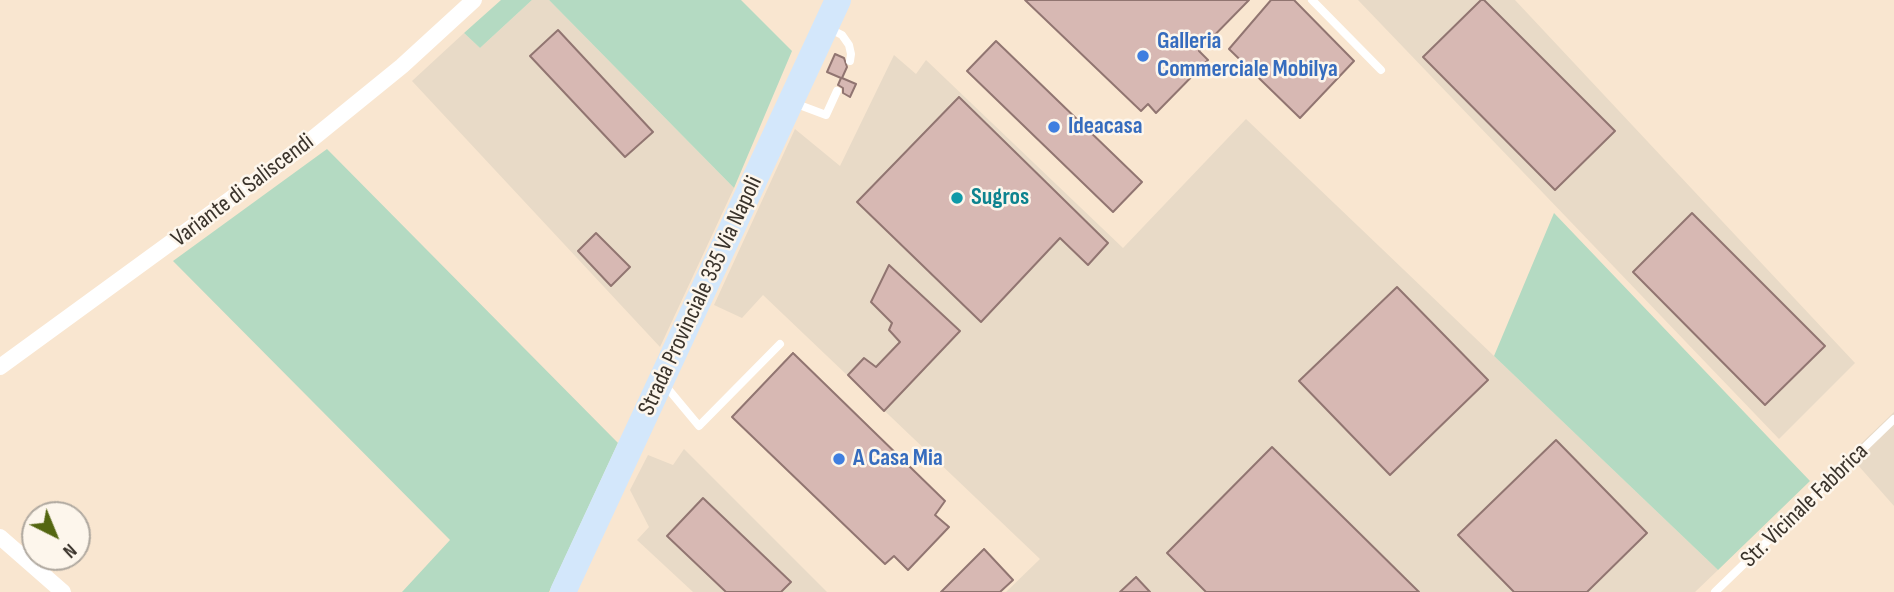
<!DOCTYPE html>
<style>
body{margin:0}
#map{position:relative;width:1894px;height:592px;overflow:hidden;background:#f9e6d0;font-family:"Sofia Sans Condensed",sans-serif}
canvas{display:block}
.north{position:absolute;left:21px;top:501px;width:70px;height:70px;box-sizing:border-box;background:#fdf6ec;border:2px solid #afa89f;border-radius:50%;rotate:137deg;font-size:19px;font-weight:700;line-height:28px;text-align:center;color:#3a332b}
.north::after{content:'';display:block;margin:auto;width:24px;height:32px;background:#546611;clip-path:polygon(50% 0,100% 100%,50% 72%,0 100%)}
</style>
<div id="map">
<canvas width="1894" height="592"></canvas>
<div class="north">N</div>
</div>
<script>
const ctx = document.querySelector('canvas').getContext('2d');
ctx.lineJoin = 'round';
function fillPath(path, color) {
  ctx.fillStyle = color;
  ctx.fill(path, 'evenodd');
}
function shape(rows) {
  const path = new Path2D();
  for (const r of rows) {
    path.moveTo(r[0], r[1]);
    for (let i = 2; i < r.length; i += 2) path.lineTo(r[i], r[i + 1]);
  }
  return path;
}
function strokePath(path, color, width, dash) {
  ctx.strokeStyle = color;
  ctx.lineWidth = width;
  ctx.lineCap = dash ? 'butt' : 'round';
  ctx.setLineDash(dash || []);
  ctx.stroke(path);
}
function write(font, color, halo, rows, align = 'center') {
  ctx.font = font + ' "Sofia Sans Condensed",sans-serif';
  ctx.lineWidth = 5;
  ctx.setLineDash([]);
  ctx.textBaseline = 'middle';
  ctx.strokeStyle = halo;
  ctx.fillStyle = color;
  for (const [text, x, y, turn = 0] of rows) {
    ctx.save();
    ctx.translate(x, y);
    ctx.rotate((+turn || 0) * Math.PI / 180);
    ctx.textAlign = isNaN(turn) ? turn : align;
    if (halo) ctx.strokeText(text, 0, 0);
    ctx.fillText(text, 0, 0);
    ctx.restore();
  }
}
const industrial = shape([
 [532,0,549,0,734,188,660,347,412,81,464,33,480,48],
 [1358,0,1515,0,1855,363,1779,439],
 [894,55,916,74,926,60,1123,248,1246,119,1718,570,1695,592,1006,592,1040,559,763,295,742,318,714,305,795,129,840,166],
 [1894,412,1894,506,1849,455],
 [684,449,827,592,693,592,637,540,649,527,630,490,648,455,673,465]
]);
const green = shape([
 [501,0,532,0,480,48,464,33],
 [549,0,741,0,792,51,734,188],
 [327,149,618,443,549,592,402,592,450,540,173,261],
 [1554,213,1810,481,1718,570,1494,356]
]);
const building = shape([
 [1025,0,1249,0,1199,51,1208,60,1156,113,1148,104,1141,111,1025,0],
 [1271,0,1294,0,1354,61,1300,118,1229,49,1271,0],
 [1481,0,1484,0,1615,131,1555,190,1423,57,1481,0],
 [558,30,653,132,625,157,530,56,558,30],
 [996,41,1142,182,1113,212,967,71,996,41],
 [835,54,844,58,847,67,842,78,856,84,850,97,843,93,843,88,838,85,841,78,827,72,835,54],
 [959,97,1108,243,1088,265,1060,238,981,322,857,202,959,97],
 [1692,213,1825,346,1765,405,1633,272,1692,213],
 [596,233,630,267,611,286,578,251,596,233],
 [889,265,960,331,884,411,848,375,864,358,876,367,900,342,889,330,892,323,871,302,889,265],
 [1397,287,1488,380,1390,475,1299,381,1397,287],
 [793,353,945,501,935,515,949,527,908,570,894,556,885,564,732,417,793,353],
 [1556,440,1647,533,1587,592,1514,592,1458,535,1556,440],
 [1272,447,1419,592,1206,592,1167,553,1272,447],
 [703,498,791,582,781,592,726,592,667,536,703,498],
 [984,549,1013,580,1000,592,941,592,984,549],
 [1136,577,1150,592,1120,592,1136,577]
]);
const service = shape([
 [1312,0,1381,70],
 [830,29,842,35,849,45,851,54,850,61],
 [794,103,826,115,837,91],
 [664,384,699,426,780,344],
 [1715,592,1894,419]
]);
const minor = shape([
 [0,367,306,144,402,66,474,0],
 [0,537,63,592]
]);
const primary = shape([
 [563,592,838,0]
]);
const markers = [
 [1143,56,7,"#3f7fe0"],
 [1054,127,7,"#3f7fe0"],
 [957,198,7,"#0f9aa8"],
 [839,459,7,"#3f7fe0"]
];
const shopNames = [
 ["Galleria",1157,42],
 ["Commerciale Mobilya",1157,70],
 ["Ideacasa",1068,127],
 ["A Casa Mia",853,459]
];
const streetNames = [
 ["Variante di Saliscendi",243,191,-37],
 ["Strada Provinciale 335 Via Napoli",701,296,-65],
 ["Str. Vicinale Fabbrica",1805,506,-44]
];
const cultureNames = [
 ["Sugros",971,198]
];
fillPath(industrial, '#e8dac7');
fillPath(green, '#b4dac2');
fillPath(building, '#d7b8b3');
strokePath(building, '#917571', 2);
strokePath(service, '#fff', 8);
strokePath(minor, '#fff', 16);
strokePath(primary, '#d3e7fb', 26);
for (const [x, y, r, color] of markers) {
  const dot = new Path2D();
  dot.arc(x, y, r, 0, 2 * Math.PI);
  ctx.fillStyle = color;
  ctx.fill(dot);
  strokePath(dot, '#fdf6ec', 2.5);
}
write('bold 24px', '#366cbe', '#fdf6ec', shopNames, 'left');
write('24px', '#3a332b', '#fdf6ec', streetNames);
write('bold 24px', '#0d838f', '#fdf6ec', cultureNames, 'left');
</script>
